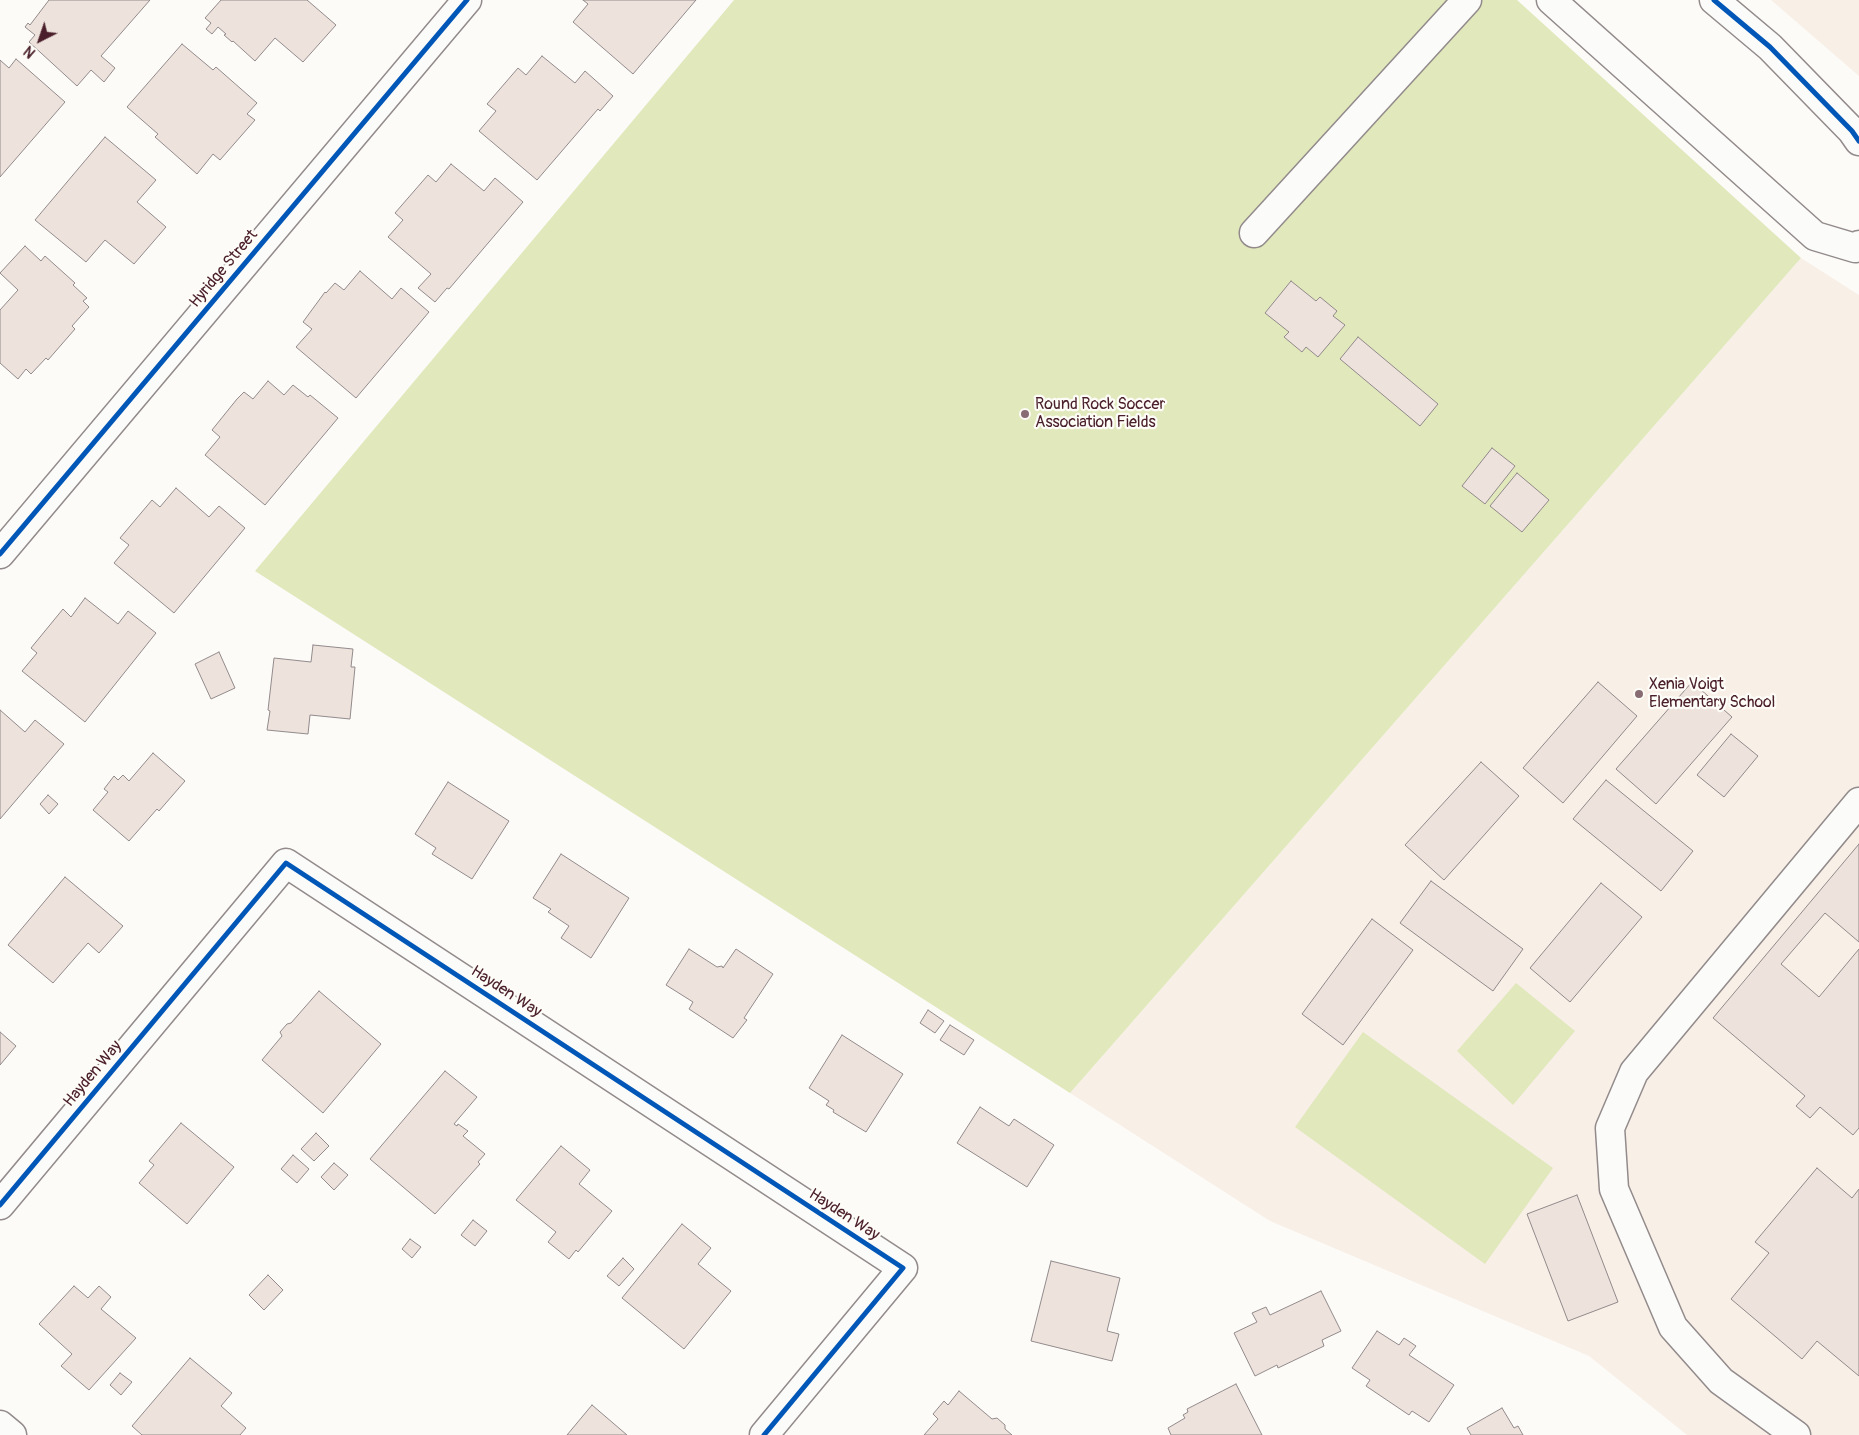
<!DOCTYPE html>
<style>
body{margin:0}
#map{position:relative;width:1859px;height:1435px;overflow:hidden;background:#fcfbf8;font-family:Pangolin,sans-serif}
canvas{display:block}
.north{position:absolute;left:15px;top:15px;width:50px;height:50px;-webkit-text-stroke:4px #fdfcf7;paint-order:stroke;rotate:221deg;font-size:14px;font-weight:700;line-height:20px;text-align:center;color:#4a1f2b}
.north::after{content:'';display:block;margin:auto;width:18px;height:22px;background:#4a1f2b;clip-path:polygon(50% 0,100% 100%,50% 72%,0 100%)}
</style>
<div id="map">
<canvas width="1859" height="1435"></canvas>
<div class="north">N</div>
</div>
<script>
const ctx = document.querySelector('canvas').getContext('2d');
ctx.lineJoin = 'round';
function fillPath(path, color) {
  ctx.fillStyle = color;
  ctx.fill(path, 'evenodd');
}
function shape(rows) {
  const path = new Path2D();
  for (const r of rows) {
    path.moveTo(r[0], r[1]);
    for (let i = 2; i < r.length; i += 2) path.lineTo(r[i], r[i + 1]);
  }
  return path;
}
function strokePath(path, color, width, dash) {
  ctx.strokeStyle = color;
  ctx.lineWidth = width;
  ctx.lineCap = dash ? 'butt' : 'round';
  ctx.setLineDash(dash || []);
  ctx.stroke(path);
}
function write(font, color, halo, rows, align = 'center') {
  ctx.font = font + ' Pangolin,sans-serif';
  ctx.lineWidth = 4.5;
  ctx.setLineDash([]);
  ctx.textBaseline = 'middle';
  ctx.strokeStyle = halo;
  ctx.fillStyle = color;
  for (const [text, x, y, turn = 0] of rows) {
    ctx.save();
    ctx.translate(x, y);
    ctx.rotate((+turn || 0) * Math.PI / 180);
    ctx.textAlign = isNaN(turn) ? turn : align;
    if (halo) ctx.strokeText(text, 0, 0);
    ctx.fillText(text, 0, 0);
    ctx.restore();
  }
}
const built = shape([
 [1771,0,1859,0,1859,76],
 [1801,258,1859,295,1859,1435,1687,1435,1589,1356,1270,1221,1070,1093]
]);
const green = shape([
 [734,0,1517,0,1801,258,1070,1093,255,571],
 [1516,983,1575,1031,1513,1105,1457,1051],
 [1363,1032,1553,1168,1485,1264,1295,1127]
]);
const building = shape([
 [49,0,150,0,101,56,115,68,104,82,91,70,77,86,29,42,35,35,25,27,28,23,30,25,49,0],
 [221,0,307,0,336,25,303,62,275,38,255,61,233,41,232,42,224,35,226,34,218,27,212,34,206,29,211,23,205,18,221,0],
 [583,0,696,0,633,74,573,22,588,4,583,0],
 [182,44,213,70,216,67,257,103,247,114,255,120,220,160,213,154,197,174,155,137,158,134,127,107,182,44],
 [542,56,575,83,585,71,613,96,600,111,598,109,537,180,479,131,496,111,487,104,518,68,526,75,542,56],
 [16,59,65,102,0,177,0,60,9,68,16,59],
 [105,137,156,180,137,202,166,227,134,264,105,240,86,262,35,220,105,137],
 [451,164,484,191,495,178,523,202,449,289,447,288,435,302,418,288,431,274,388,237,403,220,395,213,428,175,436,182,451,164],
 [25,246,41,261,45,256,75,283,73,285,87,298,83,301,89,307,72,326,75,329,48,360,46,358,31,374,26,369,18,379,0,363,0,310,18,290,0,273,25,246],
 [360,271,392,299,401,288,429,312,356,398,296,347,312,329,303,322,325,292,326,293,335,283,344,290,360,271],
 [1291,281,1316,301,1320,297,1337,311,1333,316,1345,325,1318,357,1306,347,1302,352,1284,337,1289,332,1265,313,1291,281],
 [1358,337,1438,404,1420,426,1340,359,1358,337],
 [268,381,284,395,293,385,308,397,310,395,338,418,265,505,205,455,220,437,212,430,237,399,244,392,253,399,268,381],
 [1492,448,1515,466,1485,504,1462,486,1492,448],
 [1517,473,1549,500,1522,532,1490,506,1517,473],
 [176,488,209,517,219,506,245,528,174,613,114,563,129,545,120,538,152,500,160,507,176,488],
 [85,598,118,624,128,611,156,633,85,722,22,671,37,653,31,648,63,609,71,617,85,598],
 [313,645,353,649,351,667,355,667,350,719,310,715,308,734,267,730,270,711,268,710,274,658,311,662,313,645],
 [219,652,235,688,211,699,195,664,219,652],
 [1598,682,1637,716,1563,803,1523,768,1598,682],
 [1692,682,1732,717,1656,804,1616,769,1692,682],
 [0,710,25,732,35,720,64,744,0,819,0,710],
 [1731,734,1758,756,1724,797,1697,775,1731,734],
 [153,753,185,781,159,811,157,809,129,841,93,810,108,792,104,789,114,776,118,780,123,775,129,781,153,753],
 [1481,762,1519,796,1444,880,1405,845,1481,762],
 [1606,780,1693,851,1661,891,1573,819,1606,780],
 [448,782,509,821,472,879,432,854,436,848,415,834,448,782],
 [48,795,58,804,49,814,40,804,48,795],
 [1859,844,1859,942,1825,913,1781,964,1819,997,1859,949,1859,1128,1853,1135,1820,1107,1810,1118,1796,1106,1805,1096,1713,1018,1859,844],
 [561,854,629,898,591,958,561,938,569,926,548,912,551,909,533,898,561,854],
 [65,877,123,926,99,953,88,943,53,983,8,945,65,877],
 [1431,881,1523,949,1493,991,1400,923,1431,881],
 [1601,883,1642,917,1570,1002,1530,968,1601,883],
 [1372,919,1413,950,1343,1045,1302,1014,1372,919],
 [689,949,717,967,722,966,723,968,736,949,773,974,744,1018,747,1020,733,1038,689,1009,693,1002,666,985,689,949],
 [319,991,381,1044,323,1113,262,1060,282,1036,280,1032,287,1024,291,1023,319,991],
 [928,1010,944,1021,935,1033,920,1023,928,1010],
 [950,1025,974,1040,964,1055,940,1040,950,1025],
 [0,1032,16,1046,0,1065,0,1032],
 [842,1035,903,1074,866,1132,833,1112,834,1110,826,1105,829,1101,809,1088,842,1035],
 [445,1071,477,1097,454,1124,457,1126,458,1124,468,1131,463,1136,485,1154,478,1162,480,1164,435,1214,370,1159,445,1071],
 [980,1107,1009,1126,1014,1119,1054,1145,1027,1187,957,1143,980,1107],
 [181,1123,234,1167,187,1224,139,1183,154,1165,149,1161,181,1123],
 [316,1133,329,1146,314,1161,301,1149,316,1133],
 [561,1146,590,1170,579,1184,612,1211,578,1252,576,1250,569,1259,548,1242,556,1232,516,1200,561,1146],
 [293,1155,309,1169,297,1183,281,1169,293,1155],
 [334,1163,348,1175,334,1190,321,1177,334,1163],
 [1817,1168,1852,1198,1859,1189,1859,1376,1817,1341,1802,1359,1731,1299,1769,1253,1755,1242,1817,1168],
 [1577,1195,1618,1302,1568,1321,1527,1214,1577,1195],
 [473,1220,487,1231,475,1246,461,1235,473,1220],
 [682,1224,711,1248,698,1264,731,1291,684,1349,622,1298,682,1224],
 [410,1239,421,1247,412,1258,402,1249,410,1239],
 [623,1258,634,1269,619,1286,607,1276,623,1258],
 [1051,1261,1120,1278,1107,1331,1119,1334,1112,1361,1031,1341,1051,1261],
 [268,1275,283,1290,264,1310,249,1295,268,1275],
 [74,1286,88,1298,99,1286,111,1297,101,1309,136,1338,89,1390,61,1366,72,1354,39,1324,74,1286],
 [1321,1291,1341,1331,1322,1340,1324,1346,1278,1368,1277,1365,1255,1376,1234,1333,1257,1322,1252,1313,1266,1307,1270,1315,1321,1291],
 [1377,1331,1399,1345,1404,1338,1416,1346,1409,1355,1454,1385,1429,1422,1412,1411,1409,1415,1366,1386,1370,1380,1352,1368,1377,1331],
 [190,1358,232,1393,221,1406,246,1428,240,1435,142,1435,132,1426,190,1358],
 [120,1373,132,1382,121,1395,110,1385,120,1373],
 [1236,1384,1262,1435,1171,1435,1168,1428,1185,1418,1183,1415,1188,1412,1187,1409,1236,1384],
 [959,1391,992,1419,997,1418,1005,1425,1005,1429,1012,1435,924,1435,938,1419,933,1414,944,1401,948,1405,959,1391],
 [592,1405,627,1435,567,1435,592,1405],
 [1502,1408,1514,1428,1518,1426,1523,1435,1471,1435,1467,1428,1502,1408]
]);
const minor = shape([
 [1551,0,1815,236,1855,248,1859,245],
 [1714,0,1770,47,1852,131,1859,141],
 [1254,233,1467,0],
 [0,554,467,0],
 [0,1205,286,863,903,1268,764,1435],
 [0,1425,12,1435],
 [1796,1435,1721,1381,1673,1327,1614,1189,1610,1128,1634,1072,1859,802]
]);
const cycleway = shape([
 [1714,0,1770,47,1852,131,1859,141],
 [0,554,467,0],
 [0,1205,286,863,903,1268,764,1435]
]);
const markers = [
 [1025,414,5,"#886c73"],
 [1639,694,5,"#886c73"]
];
const streetNames = [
 ["Hyridge Street",224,269,-50],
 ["Hayden Way",506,992,33],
 ["Hayden Way",93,1074,-50],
 ["Hayden Way",844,1215,33]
];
const poiNames = [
 ["Round Rock Soccer",1035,405],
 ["Association Fields",1035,423],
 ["Xenia Voigt",1649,685],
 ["Elementary School",1649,703]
];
fillPath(built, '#f8efe7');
fillPath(green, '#e1e8bc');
fillPath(building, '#ede2dc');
strokePath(building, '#928a8b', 1);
strokePath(minor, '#928a8b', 31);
strokePath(minor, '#fbfbf9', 28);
strokePath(cycleway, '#0057b8', 5);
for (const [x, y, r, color] of markers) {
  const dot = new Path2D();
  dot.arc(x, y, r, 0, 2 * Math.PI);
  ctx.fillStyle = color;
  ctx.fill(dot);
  strokePath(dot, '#fdfcf7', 2);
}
write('16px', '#4a1f2b', '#fdfcf7', streetNames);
write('16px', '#4a1f2b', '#fdfcf7', poiNames, 'left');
</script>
